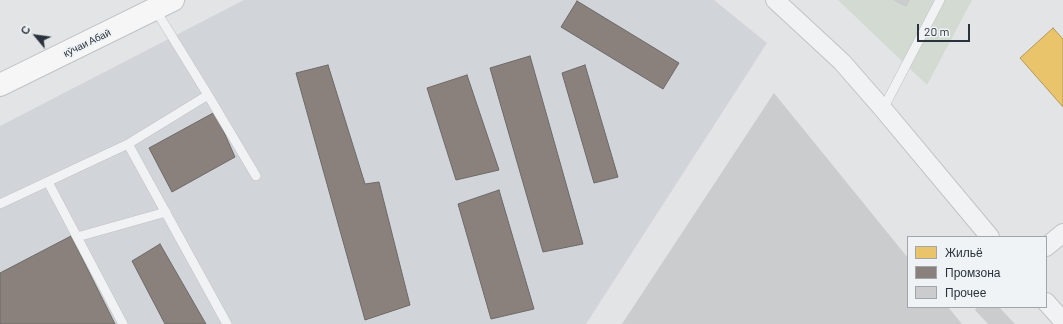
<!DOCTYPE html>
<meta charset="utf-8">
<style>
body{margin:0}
#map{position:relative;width:1063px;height:324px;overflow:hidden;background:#e2e4e6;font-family:Barlow,sans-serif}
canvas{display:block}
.legend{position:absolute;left:907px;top:236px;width:140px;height:72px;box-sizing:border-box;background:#f0f3f5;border:1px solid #a1a6ab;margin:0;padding:5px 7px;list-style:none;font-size:12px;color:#2a333d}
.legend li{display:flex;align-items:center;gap:8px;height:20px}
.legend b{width:20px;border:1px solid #a1a6ab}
.north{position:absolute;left:16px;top:16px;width:40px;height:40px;-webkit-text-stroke:3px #f0f3f5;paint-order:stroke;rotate:299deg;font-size:11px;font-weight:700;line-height:16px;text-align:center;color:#2a333d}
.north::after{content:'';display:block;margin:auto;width:14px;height:18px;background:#2a333d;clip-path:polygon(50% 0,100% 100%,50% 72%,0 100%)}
.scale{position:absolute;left:917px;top:24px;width:53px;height:18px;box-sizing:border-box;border:2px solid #2a333d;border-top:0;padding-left:5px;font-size:12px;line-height:14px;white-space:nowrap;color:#2a333d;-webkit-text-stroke:3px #f0f3f5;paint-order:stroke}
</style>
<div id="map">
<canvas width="1063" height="324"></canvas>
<ul class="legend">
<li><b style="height:11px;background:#e9c46a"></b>Жильё</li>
<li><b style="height:11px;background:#8a817c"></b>Промзона</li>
<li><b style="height:11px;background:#caccce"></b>Прочее</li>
</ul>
<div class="north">С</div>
<div class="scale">20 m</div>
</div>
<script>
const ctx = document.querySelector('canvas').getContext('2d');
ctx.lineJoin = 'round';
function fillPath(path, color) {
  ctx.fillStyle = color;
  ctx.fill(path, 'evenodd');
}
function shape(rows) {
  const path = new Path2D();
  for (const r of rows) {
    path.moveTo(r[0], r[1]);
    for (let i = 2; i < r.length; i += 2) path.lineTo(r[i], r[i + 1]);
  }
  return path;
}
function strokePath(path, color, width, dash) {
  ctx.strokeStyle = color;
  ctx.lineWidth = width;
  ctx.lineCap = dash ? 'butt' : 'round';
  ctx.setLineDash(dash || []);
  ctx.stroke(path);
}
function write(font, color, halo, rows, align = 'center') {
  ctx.font = font + ' Barlow,sans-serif';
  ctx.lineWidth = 4;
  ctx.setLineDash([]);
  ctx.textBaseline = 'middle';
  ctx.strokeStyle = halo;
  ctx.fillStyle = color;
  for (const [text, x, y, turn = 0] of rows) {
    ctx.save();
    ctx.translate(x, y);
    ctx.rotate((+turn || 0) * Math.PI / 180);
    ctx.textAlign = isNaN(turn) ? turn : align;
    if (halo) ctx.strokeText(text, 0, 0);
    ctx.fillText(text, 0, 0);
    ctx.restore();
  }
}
const built = shape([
 [244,0,714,0,767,43,586,324,0,324,0,126]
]);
const green = shape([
 [838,0,972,0,927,85]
]);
const homes = shape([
 [1053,28,1063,39,1063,107,1020,58,1053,28]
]);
const industry = shape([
 [577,1,679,63,663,89,561,27,577,1],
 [530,56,583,244,543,252,490,68,530,56],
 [328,65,365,184,379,182,410,305,365,320,296,73,328,65],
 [585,65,618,177,594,183,562,73,585,65],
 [467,75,499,170,456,180,427,88,467,75],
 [215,112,235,157,172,192,149,148,215,112],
 [499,190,534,309,491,319,458,204,499,190],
 [71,236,115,324,0,324,0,273,71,236],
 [160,244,206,324,165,324,132,261,160,244]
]);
const building = shape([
 [893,0,910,0,906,7],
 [774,93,908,258,908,307,948,307,962,324,622,324],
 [977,307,999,307,1015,324,988,324,975,310]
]);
const lane = shape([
 [208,95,256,176],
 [883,109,940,0],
 [128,144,227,324],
 [48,182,123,324],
 [0,204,128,144,208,95,155,9],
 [77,237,166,212]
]);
const street = shape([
 [775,0,842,62,883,109,990,237],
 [1046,247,1063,233],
 [1046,302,1063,321]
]);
const secondary = shape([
 [0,85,173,0]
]);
const streetNames = [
 ["кӯчаи Абаӣ",87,43,-26]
];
fillPath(built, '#d1d4d9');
fillPath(green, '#d3dad2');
fillPath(homes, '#e9c46a');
strokePath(homes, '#b0985c', 1);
fillPath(industry, '#8a817c');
strokePath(industry, '#6d6a69', 1);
fillPath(building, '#caccce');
strokePath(lane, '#c0c2c4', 10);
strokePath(street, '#c0c2c4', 20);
strokePath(secondary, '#c0c2c4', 24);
strokePath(lane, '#f1f2f3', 9);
strokePath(street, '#f1f2f3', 18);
strokePath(secondary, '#f6f6f6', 22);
write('10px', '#2a333d', '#f0f3f5', streetNames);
</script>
